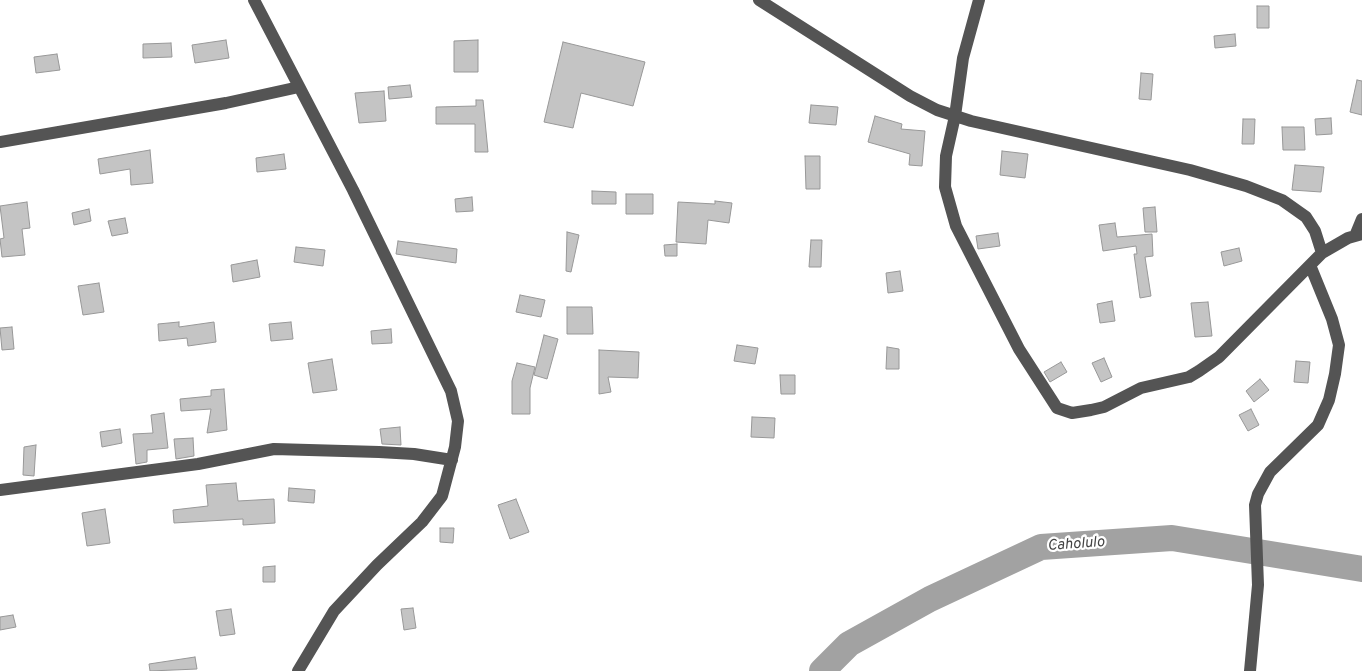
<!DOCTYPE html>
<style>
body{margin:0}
canvas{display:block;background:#fff}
</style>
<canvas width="1362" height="671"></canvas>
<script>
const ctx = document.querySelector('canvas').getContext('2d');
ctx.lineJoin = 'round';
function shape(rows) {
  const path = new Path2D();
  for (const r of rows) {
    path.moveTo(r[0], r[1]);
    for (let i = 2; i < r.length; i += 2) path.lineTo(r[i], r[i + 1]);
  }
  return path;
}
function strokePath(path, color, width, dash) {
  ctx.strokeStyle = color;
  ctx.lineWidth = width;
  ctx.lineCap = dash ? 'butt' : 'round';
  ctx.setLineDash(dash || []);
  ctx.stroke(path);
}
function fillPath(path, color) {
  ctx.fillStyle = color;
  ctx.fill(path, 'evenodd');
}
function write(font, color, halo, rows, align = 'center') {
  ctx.font = font + ' Overpass,sans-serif';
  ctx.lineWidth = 4.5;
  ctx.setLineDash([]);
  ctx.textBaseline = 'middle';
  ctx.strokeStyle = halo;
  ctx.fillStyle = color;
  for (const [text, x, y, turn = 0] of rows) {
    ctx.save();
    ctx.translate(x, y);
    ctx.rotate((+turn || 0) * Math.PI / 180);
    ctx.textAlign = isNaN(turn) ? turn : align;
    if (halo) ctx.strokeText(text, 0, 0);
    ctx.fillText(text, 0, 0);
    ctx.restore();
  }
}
const river = shape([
 [822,671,849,644,930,599,1041,547,1172,538,1362,569]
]);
const building = shape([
 [1257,6,1269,6,1269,28,1257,28,1257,6],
 [1235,34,1236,46,1215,48,1214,36,1235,34],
 [226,40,229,58,195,63,192,45,226,40],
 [478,40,478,72,454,72,454,41,478,40],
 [563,42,645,62,633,106,581,93,573,128,544,122,563,42],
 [171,43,172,57,143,58,143,44,171,43],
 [57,54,60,70,36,73,34,57,57,54],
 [1141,73,1153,74,1151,100,1139,99,1141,73],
 [1357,80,1362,81,1362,115,1350,112,1357,80],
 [410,85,412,97,389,99,388,87,410,85],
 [384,91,386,121,359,123,355,93,384,91],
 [476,100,483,100,488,152,475,152,475,124,436,124,436,107,476,106,476,100],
 [811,105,838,107,836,125,809,123,811,105],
 [875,116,902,124,901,129,925,131,922,166,909,165,910,154,868,142,875,116],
 [1331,118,1332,134,1316,135,1315,119,1331,118],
 [1243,119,1255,119,1254,144,1242,144,1243,119],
 [1282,127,1304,127,1305,150,1283,150,1282,127],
 [150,150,153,183,131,185,130,169,100,174,98,159,150,150],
 [1002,151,1028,154,1025,178,1000,175,1002,151],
 [284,154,286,169,257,172,256,158,284,154],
 [805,156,820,156,820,189,806,189,805,156],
 [1295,165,1324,167,1321,192,1292,190,1295,165],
 [592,191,616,192,616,204,592,204,592,191],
 [626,194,653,194,653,214,626,214,626,194],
 [472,197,473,211,456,212,455,199,472,197],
 [715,201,732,203,729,223,708,220,706,244,676,242,678,202,715,204,715,201],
 [27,202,30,228,22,229,25,255,2,257,0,239,4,238,0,206,27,202],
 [1155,207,1157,232,1145,232,1143,208,1155,207],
 [89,209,91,221,74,225,72,213,89,209],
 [125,218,128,233,112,236,108,221,125,218],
 [1115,223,1117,237,1152,234,1153,256,1145,257,1151,296,1140,298,1134,254,1137,254,1136,246,1103,251,1099,225,1115,223],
 [567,232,579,235,571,272,566,271,567,232],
 [998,233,1000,246,978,249,976,236,998,233],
 [811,240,822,240,821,267,809,267,811,240],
 [398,241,457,249,456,263,396,254,398,241],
 [677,244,677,256,665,256,664,245,677,244],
 [296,247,325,250,323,266,294,262,296,247],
 [1239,248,1242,261,1224,266,1221,252,1239,248],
 [257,260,260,277,233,282,231,265,257,260],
 [900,271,903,291,888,293,886,273,900,271],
 [99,283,104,312,83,315,78,286,99,283],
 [520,295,545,300,541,317,516,312,520,295],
 [1112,301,1115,321,1100,323,1097,304,1112,301],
 [1208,302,1212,336,1195,337,1191,303,1208,302],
 [567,307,592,307,593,334,567,334,567,307],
 [179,322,179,327,214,322,216,342,188,346,187,338,159,341,158,324,179,322],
 [291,322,293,339,271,341,269,324,291,322],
 [12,327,14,349,2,350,0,328,12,327],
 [391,329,392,343,372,344,371,331,391,329],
 [544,335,558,339,547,379,534,375,544,335],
 [737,345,758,348,755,364,734,361,737,345],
 [887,347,899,349,899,369,886,369,887,347],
 [599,350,639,352,638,378,608,377,611,392,599,394,599,350],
 [1104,358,1112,377,1101,382,1092,363,1104,358],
 [332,359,337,390,313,393,308,363,332,359],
 [1296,361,1310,362,1308,383,1294,382,1296,361],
 [1061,362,1067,372,1050,382,1044,372,1061,362],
 [517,363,535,367,530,388,530,414,512,414,512,381,517,363],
 [780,375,795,375,795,394,781,394,780,375],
 [1260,379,1269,390,1254,402,1246,391,1260,379],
 [224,389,227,430,207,433,211,409,181,411,180,399,211,396,211,390,224,389],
 [1251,409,1259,425,1248,431,1239,415,1251,409],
 [164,413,168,448,147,450,147,462,136,464,133,434,153,433,151,415,164,413],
 [752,417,775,418,774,438,751,437,752,417],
 [400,427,401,445,382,444,380,429,400,427],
 [120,429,122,443,102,447,100,432,120,429],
 [193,438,194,456,176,459,174,439,193,438],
 [36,445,34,476,23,475,24,447,36,445],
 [236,483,238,501,274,499,275,523,243,525,243,519,174,523,173,510,208,506,206,485,236,483],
 [289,488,315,490,314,503,288,501,289,488],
 [516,499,529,532,510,539,498,505,516,499],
 [105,509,110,543,87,546,82,513,105,509],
 [440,528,454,528,453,543,440,542,440,528],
 [275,566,275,582,263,582,263,567,275,566],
 [413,608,416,628,404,630,401,609,413,608],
 [231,609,235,634,220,636,216,611,231,609],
 [13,615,16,627,0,630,0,617,13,615],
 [195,657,197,669,150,671,149,664,195,657]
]);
const minor = shape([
 [254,0,353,190,451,391,458,421,455,447,442,496,422,522,377,565,334,611,298,671],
 [759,0,910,96,937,110,971,121,1190,170,1246,186,1282,200,1306,217,1315,231,1322,253],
 [979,0,963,58,955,116,946,156,945,187,956,226,1019,349,1057,408,1072,413,1091,410,1104,407,1141,388,1189,377,1199,371,1219,357,1322,253,1348,238,1362,234],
 [0,142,226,103,299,87],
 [1355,236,1362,219],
 [0,490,198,464,274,449,379,452,414,454,452,460],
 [1250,671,1258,585,1255,505,1258,494,1270,472,1318,425,1329,400,1335,374,1339,345,1332,319,1310,265]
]);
const waterNames = [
 ["Caholulo",1076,545,-4]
];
strokePath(river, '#a2a2a2', 26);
fillPath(building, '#c4c4c4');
strokePath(building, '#989898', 1);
strokePath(minor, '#545454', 12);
write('italic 15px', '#434343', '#fff', waterNames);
</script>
